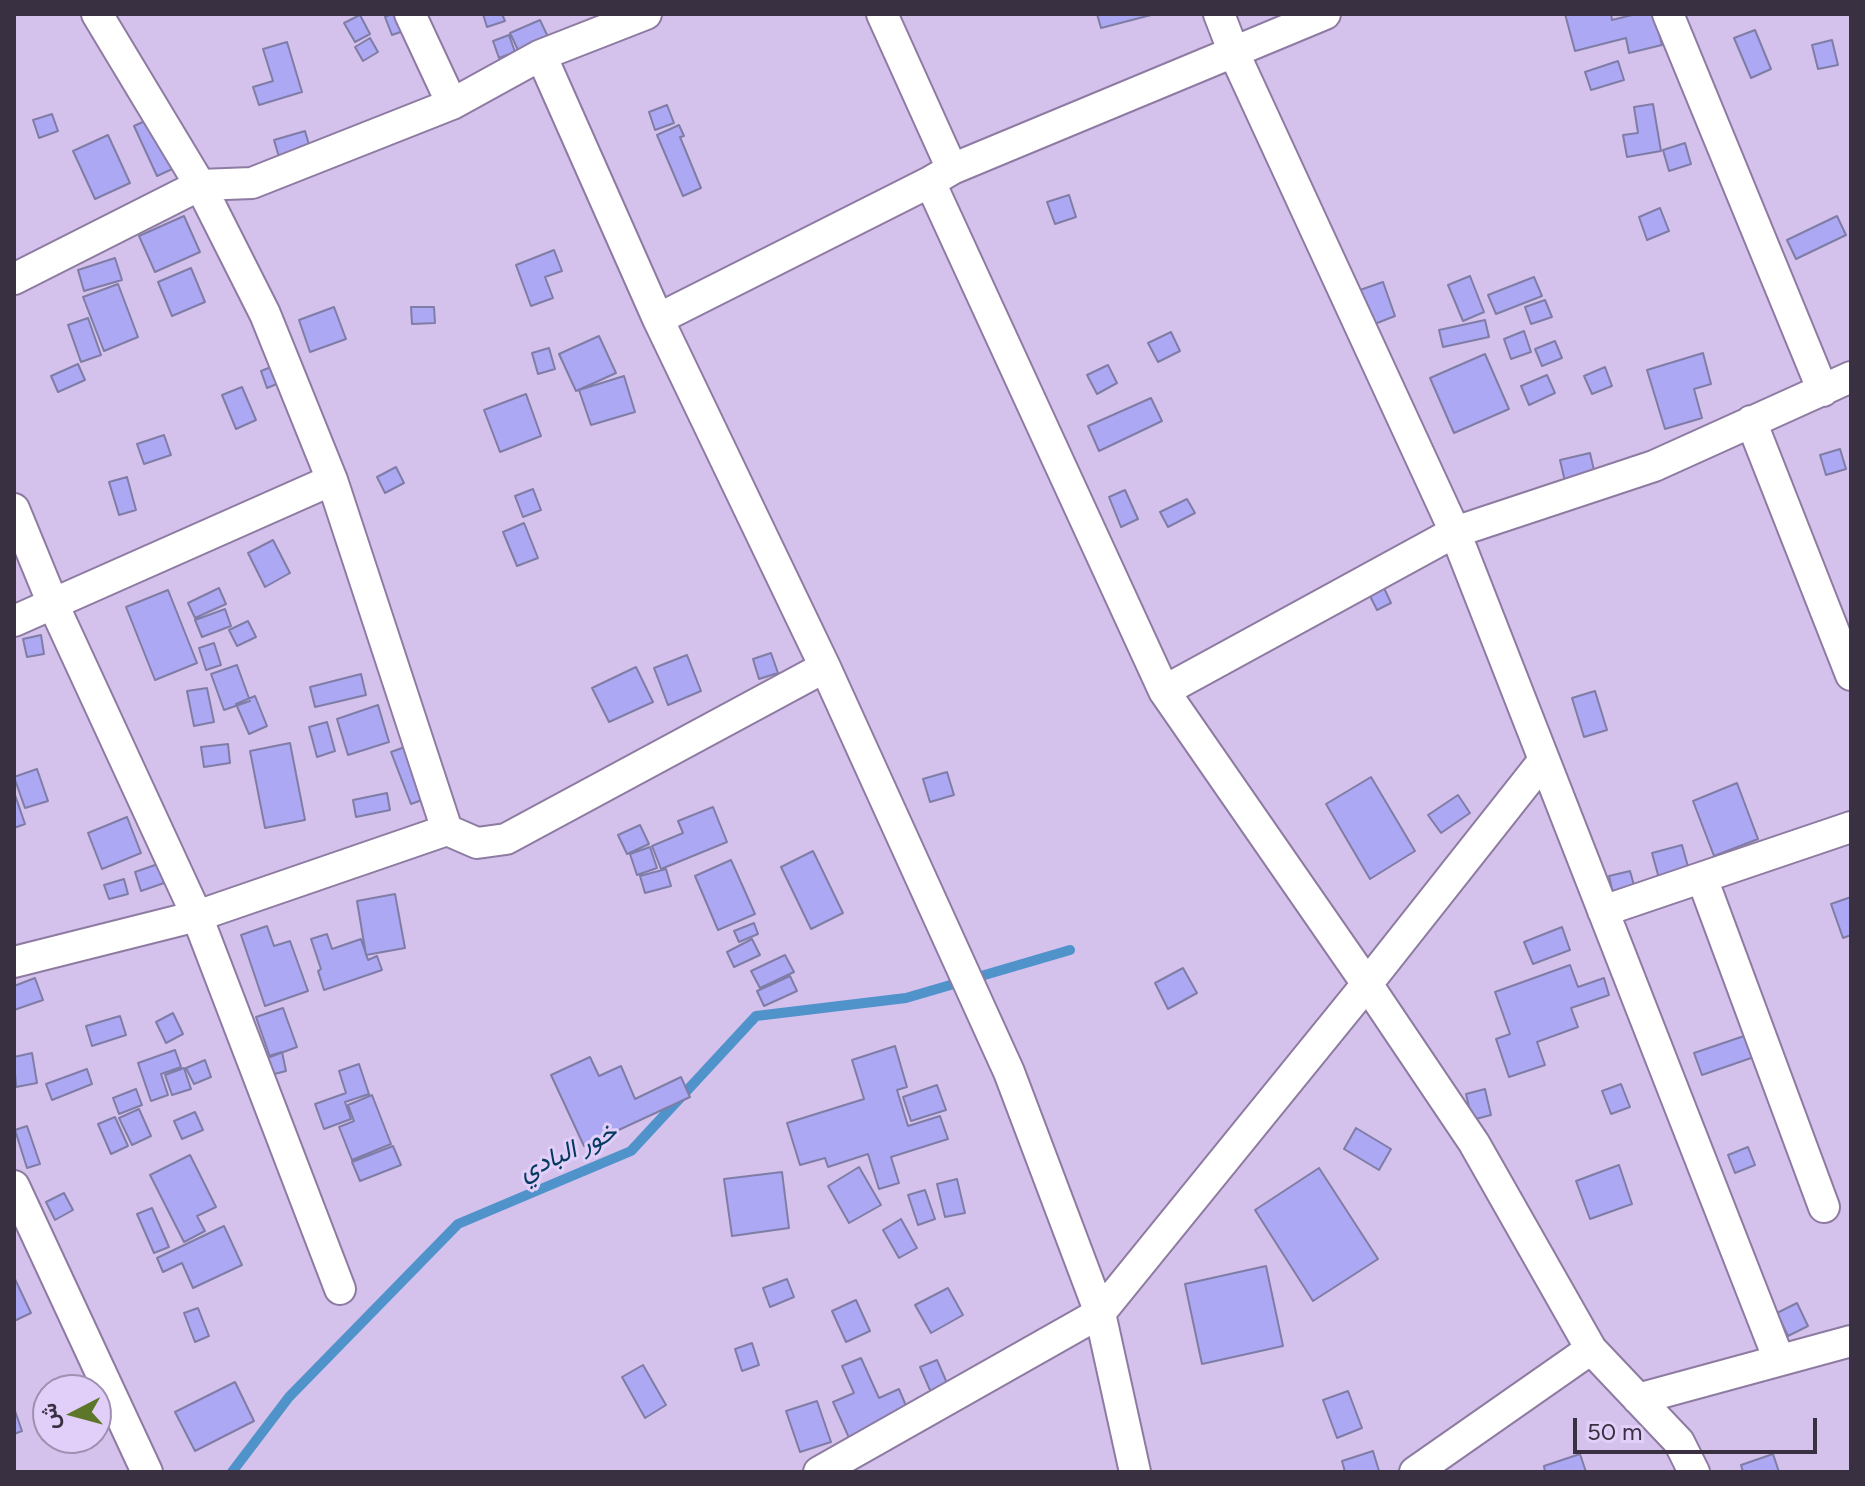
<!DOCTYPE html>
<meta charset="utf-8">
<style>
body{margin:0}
#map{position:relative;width:1865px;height:1486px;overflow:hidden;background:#d5c2ec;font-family:Figtree,Vazirmatn,sans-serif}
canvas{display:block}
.frame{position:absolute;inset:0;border:16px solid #393142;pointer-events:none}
.north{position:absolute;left:32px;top:1374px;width:80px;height:80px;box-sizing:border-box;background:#e2cff9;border:2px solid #9e90b0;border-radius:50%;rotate:264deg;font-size:22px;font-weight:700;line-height:32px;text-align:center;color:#393142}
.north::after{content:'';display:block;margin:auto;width:28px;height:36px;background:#5c772a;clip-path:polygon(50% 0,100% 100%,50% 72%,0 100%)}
.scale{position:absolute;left:1573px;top:1418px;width:244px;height:36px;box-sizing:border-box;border:4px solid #393142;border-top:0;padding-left:10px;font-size:24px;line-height:28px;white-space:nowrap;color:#393142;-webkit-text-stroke:6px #e2cff9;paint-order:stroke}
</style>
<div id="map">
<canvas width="1865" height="1486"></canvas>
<div class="frame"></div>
<div class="north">ش</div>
<div class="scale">50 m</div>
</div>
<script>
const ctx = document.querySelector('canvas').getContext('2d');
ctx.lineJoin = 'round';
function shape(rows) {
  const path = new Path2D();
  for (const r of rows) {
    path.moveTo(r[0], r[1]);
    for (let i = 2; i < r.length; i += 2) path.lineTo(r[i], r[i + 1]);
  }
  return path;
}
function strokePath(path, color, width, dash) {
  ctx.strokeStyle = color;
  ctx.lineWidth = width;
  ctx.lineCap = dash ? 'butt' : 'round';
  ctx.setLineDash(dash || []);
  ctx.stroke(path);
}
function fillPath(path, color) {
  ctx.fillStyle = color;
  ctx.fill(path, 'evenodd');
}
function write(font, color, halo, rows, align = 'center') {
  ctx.font = font + ' Figtree,Vazirmatn,sans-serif';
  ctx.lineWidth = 6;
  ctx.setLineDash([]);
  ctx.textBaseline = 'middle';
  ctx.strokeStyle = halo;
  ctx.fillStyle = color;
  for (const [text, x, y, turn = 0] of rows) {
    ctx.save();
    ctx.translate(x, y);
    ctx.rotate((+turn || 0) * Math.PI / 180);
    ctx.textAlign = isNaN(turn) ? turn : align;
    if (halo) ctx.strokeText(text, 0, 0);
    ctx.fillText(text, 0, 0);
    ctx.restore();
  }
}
const stream = shape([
 [232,1472,289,1397,458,1224,631,1151,756,1016,906,998,1070,950]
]);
const building = shape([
 [391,14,403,14,409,29,392,35,385,17,391,14],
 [483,14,502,14,505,21,487,27,483,14],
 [1097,14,1155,14,1101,28,1097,14],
 [1565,14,1611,14,1612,20,1636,14,1654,14,1662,45,1629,53,1626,38,1575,51,1565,14],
 [360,15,370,34,355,42,344,23,360,15],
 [540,20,548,37,518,50,510,33,540,20],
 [1755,30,1771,69,1751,78,1734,38,1755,30],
 [509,35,515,52,499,58,493,41,509,35],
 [370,38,378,52,363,61,355,47,370,38],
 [1832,40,1838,65,1818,69,1812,45,1832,40],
 [287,42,302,92,259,105,253,87,273,81,263,49,287,42],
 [1618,61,1624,80,1591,90,1585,72,1618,61],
 [1653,104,1661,151,1627,157,1623,135,1638,133,1634,107,1653,104],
 [667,105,674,123,655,130,649,112,667,105],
 [52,114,58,131,39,138,33,120,52,114],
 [158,115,181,165,157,176,134,126,158,115],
 [679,125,684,136,680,137,701,188,683,196,657,135,679,125],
 [305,131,310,148,279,157,274,140,305,131],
 [108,135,130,183,95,199,73,151,108,135],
 [1685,143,1691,164,1669,171,1663,150,1685,143],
 [1069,195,1076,217,1055,224,1047,202,1069,195],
 [1660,208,1669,231,1647,240,1639,217,1660,208],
 [184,216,200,252,155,272,139,236,184,216],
 [1837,216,1846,235,1796,259,1787,240,1837,216],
 [554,250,562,271,545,277,553,298,531,306,516,265,554,250],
 [115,258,122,280,84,291,78,270,115,258],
 [191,268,205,302,172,316,158,282,191,268],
 [1470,276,1484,312,1463,321,1448,285,1470,276],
 [1534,277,1542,296,1496,314,1488,295,1534,277],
 [1383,282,1395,316,1372,325,1360,290,1383,282],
 [118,284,138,337,104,351,83,297,118,284],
 [1545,300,1552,317,1531,324,1525,307,1545,300],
 [334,307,346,339,310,352,299,320,334,307],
 [411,307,434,307,435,323,412,324,411,307],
 [88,318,101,355,81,362,68,325,88,318],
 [1485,320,1489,337,1443,347,1439,330,1485,320],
 [1524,331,1531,352,1511,359,1504,339,1524,331],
 [1171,332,1180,351,1158,362,1148,343,1171,332],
 [599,336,616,373,576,391,559,354,599,336],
 [1555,341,1562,358,1542,366,1535,349,1555,341],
 [549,348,555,369,538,374,532,353,549,348],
 [1703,353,1711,384,1694,389,1702,418,1665,429,1647,370,1703,353],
 [1485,354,1509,409,1454,433,1430,378,1485,354],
 [281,363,287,380,267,388,261,371,281,363],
 [78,364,85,380,58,392,51,376,78,364],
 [1108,365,1117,383,1097,394,1087,375,1108,365],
 [1605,367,1612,386,1592,394,1584,376,1605,367],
 [1547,375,1555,393,1529,405,1521,386,1547,375],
 [624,376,635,412,591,425,579,390,624,376],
 [242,387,256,420,236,429,222,395,242,387],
 [526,394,541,436,500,452,484,410,526,394],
 [1151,398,1162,421,1099,451,1088,426,1151,398],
 [164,435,171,455,144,464,137,444,164,435],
 [1840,449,1846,469,1826,475,1820,455,1840,449],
 [1590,453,1596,479,1566,486,1560,460,1590,453],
 [396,467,404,483,385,493,377,477,396,467],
 [127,477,136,510,119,515,109,482,127,477],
 [533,489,541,510,523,517,515,496,533,489],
 [1125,490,1138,519,1121,527,1109,497,1125,490],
 [1187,499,1195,513,1168,527,1160,512,1187,499],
 [524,523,538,558,517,566,503,532,524,523],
 [273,540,290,573,265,587,248,553,273,540],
 [1377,573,1391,603,1377,610,1362,580,1377,573],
 [219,588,226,604,195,618,188,603,219,588],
 [168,590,197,663,155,680,126,607,168,590],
 [225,609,231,626,202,637,195,620,225,609],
 [248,621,256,637,237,646,229,630,248,621],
 [41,635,44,654,27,657,23,639,41,635],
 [214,643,221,665,206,670,199,648,214,643],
 [771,653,778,673,759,679,753,659,771,653],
 [687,655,701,691,668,705,654,668,687,655],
 [237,665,250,701,224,710,211,674,237,665],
 [636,667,653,702,609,722,592,688,636,667],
 [361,674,366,695,315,707,310,687,361,674],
 [207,688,214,722,194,726,187,691,207,688],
 [1595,691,1607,730,1584,737,1572,698,1595,691],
 [255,696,267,726,249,734,236,704,255,696],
 [378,705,389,742,348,755,337,719,378,705],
 [327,722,335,751,317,757,309,727,327,722],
 [290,743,305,820,265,828,250,751,290,743],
 [228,744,230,763,204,767,201,747,228,744],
 [413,744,433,796,411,804,391,752,413,744],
 [37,769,48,801,25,808,14,777,37,769],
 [947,772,954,795,930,802,923,779,947,772],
 [1371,777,1415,851,1370,879,1326,804,1371,777],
 [1737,783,1758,839,1714,856,1693,801,1737,783],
 [14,792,25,824,14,828,14,792],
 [387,793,390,810,356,817,353,800,387,793],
 [1458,795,1470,813,1441,833,1428,815,1458,795],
 [713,807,727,842,661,869,652,846,683,833,678,821,713,807],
 [127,817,141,853,102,869,88,833,127,817],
 [640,825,649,844,627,854,618,835,640,825],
 [1682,845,1690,874,1660,882,1652,853,1682,845],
 [650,847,657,868,637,875,630,854,650,847],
 [813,851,843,913,811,929,781,867,813,851],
 [731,860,755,914,718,930,695,876,731,860],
 [158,864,164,883,141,891,135,872,158,864],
 [666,869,671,886,645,893,640,876,666,869],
 [1630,871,1635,889,1613,894,1609,876,1630,871],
 [124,879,128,894,109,899,104,885,124,879],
 [395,894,405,948,366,955,357,901,395,894],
 [1851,897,1851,935,1843,938,1831,904,1851,897],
 [754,923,758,934,739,942,734,931,754,923],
 [267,926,274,946,290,941,308,991,265,1006,241,935,267,926],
 [1562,927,1570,950,1533,964,1524,942,1562,927],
 [327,934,332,949,361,939,368,960,377,956,382,970,324,990,318,971,321,969,311,939,327,934],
 [752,939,760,955,734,967,727,952,752,939],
 [785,955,794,972,760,988,751,971,785,955],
 [1570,965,1578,987,1604,978,1609,995,1571,1008,1578,1027,1537,1042,1545,1065,1509,1077,1496,1039,1510,1034,1495,992,1570,965],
 [1183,968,1197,993,1168,1009,1155,983,1183,968],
 [790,976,797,991,764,1006,757,991,790,976],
 [35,978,43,1000,14,1010,14,986,35,978],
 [283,1008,297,1047,270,1057,256,1017,283,1008],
 [173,1013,183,1034,166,1043,156,1022,173,1013],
 [120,1016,126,1035,92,1046,86,1026,120,1016],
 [1747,1035,1754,1057,1702,1075,1694,1053,1747,1035],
 [895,1046,907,1087,897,1090,908,1126,940,1116,948,1139,891,1157,899,1183,879,1189,868,1154,828,1167,825,1158,800,1165,787,1123,864,1099,852,1060,895,1046],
 [175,1050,181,1067,161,1074,168,1095,151,1101,138,1063,175,1050],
 [282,1052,286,1071,267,1076,262,1058,282,1052],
 [32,1053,37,1083,16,1087,14,1057,32,1053],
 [590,1057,599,1076,621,1066,635,1099,681,1077,690,1097,584,1146,551,1075,590,1057],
 [205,1060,211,1077,194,1084,186,1068,205,1060],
 [359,1064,369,1094,345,1102,351,1119,324,1129,315,1104,346,1093,339,1071,359,1064],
 [184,1068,191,1089,172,1095,165,1075,184,1068],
 [87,1069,92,1084,52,1100,46,1084,87,1069],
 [1621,1084,1630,1107,1611,1114,1602,1091,1621,1084],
 [937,1085,946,1110,911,1121,903,1097,937,1085],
 [136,1089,142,1105,119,1114,113,1098,136,1089],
 [1485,1089,1491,1115,1472,1120,1466,1094,1485,1089],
 [372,1095,391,1144,352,1160,339,1127,354,1121,348,1105,372,1095],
 [139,1109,151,1136,132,1145,119,1118,139,1109],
 [195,1112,203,1130,182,1139,174,1121,195,1112],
 [115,1117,128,1146,111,1154,98,1124,115,1117],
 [27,1126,40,1164,27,1168,15,1130,27,1126],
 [1356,1128,1391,1149,1379,1170,1344,1149,1356,1128],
 [393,1146,401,1165,360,1181,352,1162,393,1146],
 [1748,1147,1755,1165,1735,1173,1728,1155,1748,1147],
 [190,1155,216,1207,197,1216,205,1231,184,1242,150,1175,190,1155],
 [1619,1165,1632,1204,1590,1219,1576,1181,1619,1165],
 [859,1167,881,1205,849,1223,828,1186,859,1167],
 [1319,1168,1378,1259,1313,1301,1255,1210,1319,1168],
 [782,1172,789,1228,732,1236,724,1179,782,1172],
 [957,1179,965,1213,945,1217,937,1184,957,1179],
 [925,1190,935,1219,918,1225,908,1195,925,1190],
 [64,1193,73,1210,55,1220,46,1202,64,1193],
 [152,1208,169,1247,154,1253,137,1214,152,1208],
 [901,1219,917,1248,899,1258,883,1230,901,1219],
 [224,1226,242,1265,193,1288,182,1263,163,1272,157,1258,224,1226],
 [1266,1266,1283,1346,1202,1364,1185,1284,1266,1266],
 [14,1277,31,1313,14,1321,14,1277],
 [787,1279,794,1297,770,1307,763,1288,787,1279],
 [948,1288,963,1315,931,1333,915,1305,948,1288],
 [856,1300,870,1331,846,1342,832,1311,856,1300],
 [1797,1303,1808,1326,1788,1336,1777,1313,1797,1303],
 [198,1308,209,1336,195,1342,184,1313,198,1308],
 [752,1343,759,1365,742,1371,735,1349,752,1343],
 [861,1358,879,1398,899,1389,909,1413,850,1440,833,1402,854,1393,842,1366,861,1358],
 [937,1360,950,1390,933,1397,920,1367,937,1360],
 [643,1365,666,1405,645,1418,622,1377,643,1365],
 [235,1382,254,1421,195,1451,175,1412,235,1382],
 [1348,1391,1362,1428,1337,1438,1323,1400,1348,1391],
 [817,1401,831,1442,800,1452,786,1411,817,1401],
 [14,1408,22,1431,14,1434,14,1408],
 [1373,1451,1379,1471,1345,1472,1342,1461,1373,1451],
 [1580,1454,1586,1472,1545,1472,1544,1466,1580,1454],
 [1773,1454,1779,1472,1743,1472,1741,1465,1773,1454]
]);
const minor = shape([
 [97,14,200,185,265,314,332,480,447,830,477,843,506,839,825,667],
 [410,14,452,104],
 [882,14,952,169],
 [1219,14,1234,53,1455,532,1779,1360],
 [1668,14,1823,391],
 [541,55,658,319,825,667,1009,1072,1100,1313,1135,1472],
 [930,182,1164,691,1367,984,1474,1143,1591,1349,1679,1442,1694,1472],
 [14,279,200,185,252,183,452,104,541,55,646,14],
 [658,319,930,182,952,169,1325,14],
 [1751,421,1851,675],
 [14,509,53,604,197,916,340,1289],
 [14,621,332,480],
 [1164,691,1455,532,1654,466,1851,377],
 [1702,878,1824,1207],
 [1603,911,1851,827],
 [14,962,197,916,447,830],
 [14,1186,147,1472],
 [1638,1399,1851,1341],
 [819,1472,1100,1313,1367,984,1544,760],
 [1415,1472,1591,1349]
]);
const waterNames = [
 ["خور البادي",568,1152,-24]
];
strokePath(stream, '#5093cb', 10);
fillPath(building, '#aca8f4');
strokePath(building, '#7f7da6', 2);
strokePath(minor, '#8d7ba2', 34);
strokePath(minor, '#fff', 30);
write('italic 26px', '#043a5f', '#e2cff9', waterNames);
</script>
